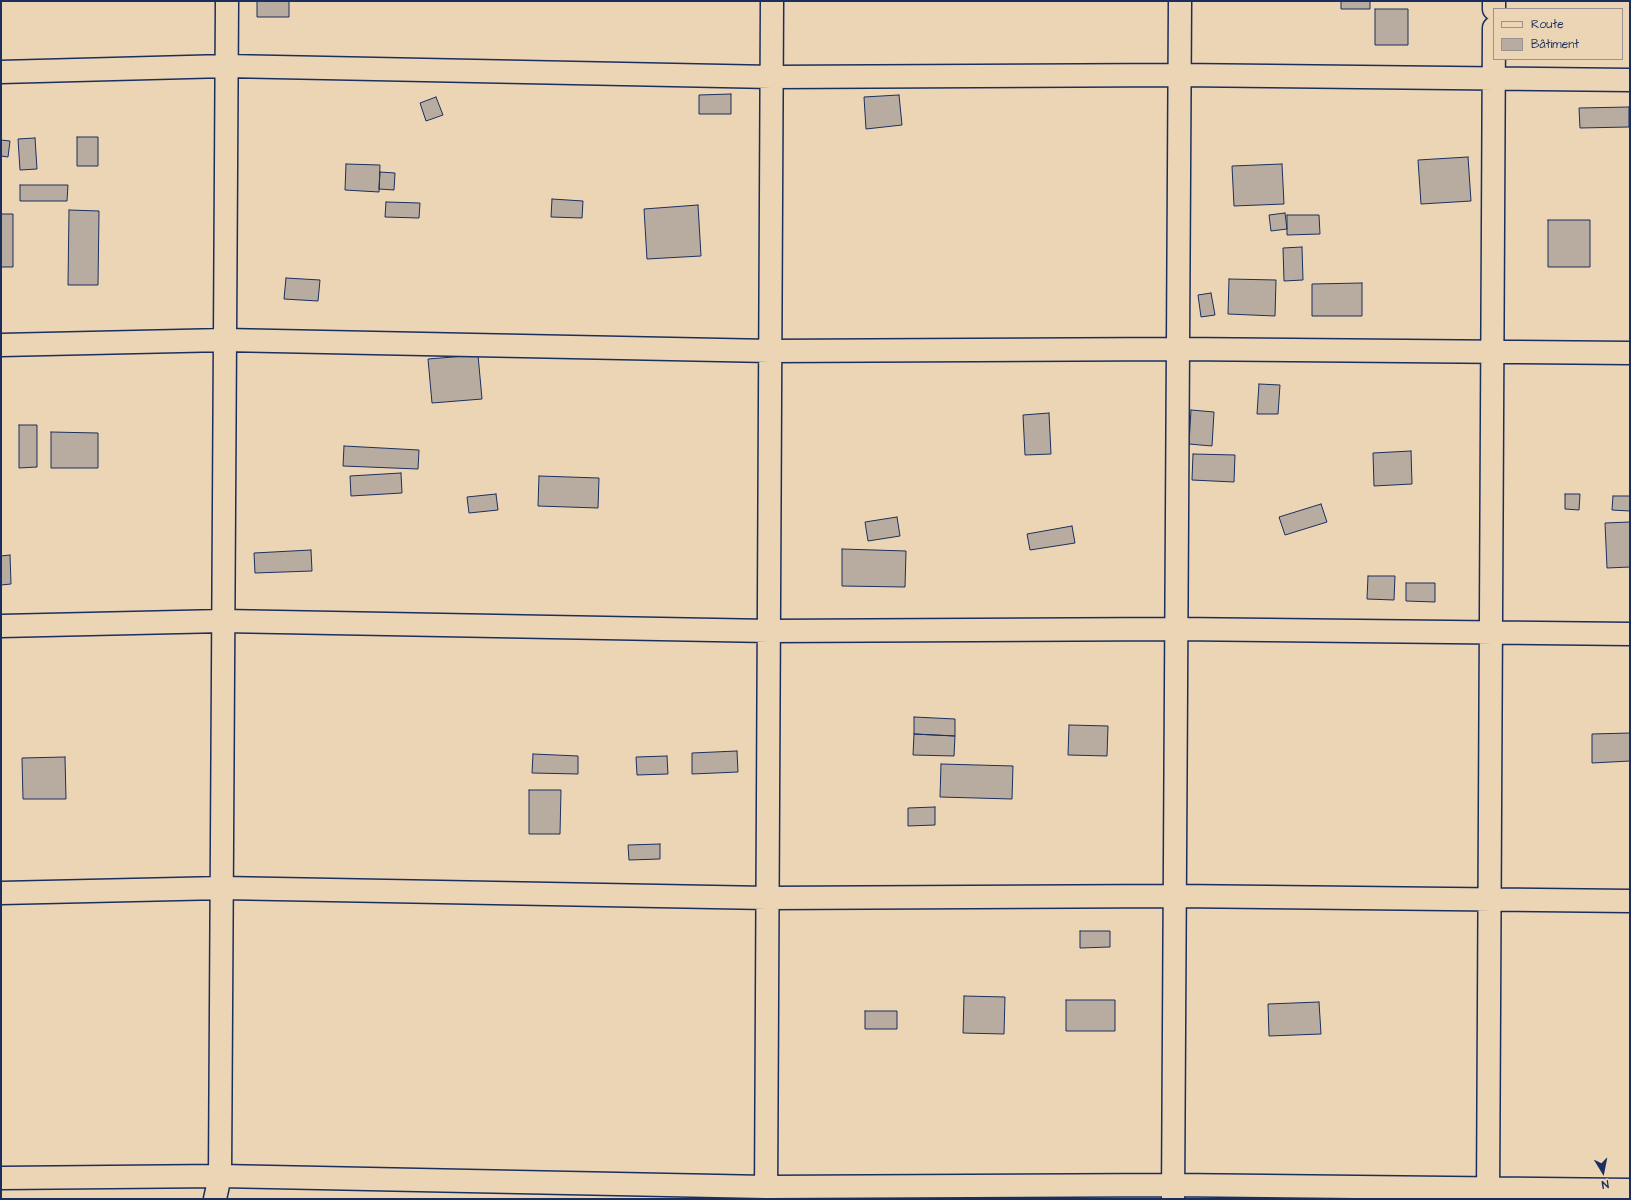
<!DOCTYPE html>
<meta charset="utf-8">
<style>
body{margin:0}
#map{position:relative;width:1631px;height:1200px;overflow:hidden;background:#ecd5b5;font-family:"Architects Daughter",sans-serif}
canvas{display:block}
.frame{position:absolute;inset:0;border:2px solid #1b2f5e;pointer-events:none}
.legend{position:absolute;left:1493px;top:8px;width:130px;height:52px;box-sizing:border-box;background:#ecd5b5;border:1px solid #989392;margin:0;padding:5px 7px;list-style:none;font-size:12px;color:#1b2f5e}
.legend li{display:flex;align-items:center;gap:8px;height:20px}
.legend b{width:20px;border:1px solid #989392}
.north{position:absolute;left:1583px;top:1152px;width:40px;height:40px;-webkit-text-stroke:3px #ecd5b5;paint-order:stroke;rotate:170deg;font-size:11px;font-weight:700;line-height:16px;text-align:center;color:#1b2f5e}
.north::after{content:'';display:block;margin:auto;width:14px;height:18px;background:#1b2f5e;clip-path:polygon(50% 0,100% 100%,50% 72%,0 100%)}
</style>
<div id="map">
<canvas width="1631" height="1200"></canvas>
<div class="frame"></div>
<ul class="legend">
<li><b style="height:5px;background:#ecd5b5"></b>Route</li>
<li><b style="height:11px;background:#b8aca0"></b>Bâtiment</li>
</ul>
<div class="north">N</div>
</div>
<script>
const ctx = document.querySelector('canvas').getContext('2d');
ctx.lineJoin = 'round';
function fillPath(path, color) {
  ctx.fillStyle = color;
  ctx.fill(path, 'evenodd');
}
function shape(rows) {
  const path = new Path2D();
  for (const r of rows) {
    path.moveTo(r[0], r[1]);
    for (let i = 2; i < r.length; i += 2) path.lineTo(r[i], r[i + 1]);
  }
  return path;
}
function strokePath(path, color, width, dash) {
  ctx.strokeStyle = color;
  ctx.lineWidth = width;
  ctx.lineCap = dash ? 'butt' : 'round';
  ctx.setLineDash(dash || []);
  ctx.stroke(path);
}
const building = shape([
 [257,1,289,1,289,17,257,17,257,1],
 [1341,1,1370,1,1370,9,1341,9,1341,1],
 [1375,9,1408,9,1408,45,1375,45,1375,9],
 [731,94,731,114,699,114,699,95,731,94],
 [899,95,902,125,866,129,864,97,899,95],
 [436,97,443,115,426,121,420,103,436,97],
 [1629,107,1629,127,1580,128,1579,108,1629,107],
 [77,137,98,137,98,166,77,166,77,137],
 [35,138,37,169,20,170,18,139,35,138],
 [1,140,10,141,8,157,1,156,1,140],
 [1468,157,1471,201,1421,204,1418,160,1468,157],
 [346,164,380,165,379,192,345,190,346,164],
 [1282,164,1284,204,1234,206,1232,166,1282,164],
 [380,172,395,173,394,190,379,189,380,172],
 [20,185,68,185,67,201,20,201,20,185],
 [552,199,583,201,582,218,551,217,552,199],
 [386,202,420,203,419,218,385,217,386,202],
 [698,205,701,256,647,259,644,209,698,205],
 [69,210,99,211,98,285,68,285,69,210],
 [1285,213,1287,229,1271,231,1269,215,1285,213],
 [1,214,13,214,13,267,1,267,1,214],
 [1287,215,1319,215,1320,234,1287,235,1287,215],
 [1548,220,1590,220,1590,267,1548,267,1548,220],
 [1302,247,1303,280,1284,281,1283,248,1302,247],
 [286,278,320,280,318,301,284,299,286,278],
 [1229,279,1276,280,1275,316,1228,314,1229,279],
 [1362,283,1362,316,1312,316,1312,284,1362,283],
 [1211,293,1215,315,1201,317,1198,295,1211,293],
 [478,355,482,399,432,403,428,359,478,355],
 [1259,384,1280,385,1278,414,1257,414,1259,384],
 [1191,410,1214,412,1212,446,1189,444,1191,410],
 [1049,413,1051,454,1025,455,1023,415,1049,413],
 [19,425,37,425,37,467,19,468,19,425],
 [51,432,98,433,98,468,51,468,51,432],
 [344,446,419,450,418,469,343,466,344,446],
 [1411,451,1412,484,1374,486,1373,453,1411,451],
 [1193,454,1235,455,1234,482,1192,480,1193,454],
 [401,473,402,493,351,496,350,476,401,473],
 [539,476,599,478,598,508,538,506,539,476],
 [496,494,498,510,469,513,467,497,496,494],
 [1565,494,1580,494,1579,510,1565,509,1565,494],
 [1613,496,1630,496,1630,511,1612,510,1613,496],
 [1321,504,1327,522,1285,535,1279,517,1321,504],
 [897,517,900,536,868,541,865,522,897,517],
 [1630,522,1630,567,1607,568,1605,523,1630,522],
 [1072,526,1075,543,1030,550,1027,534,1072,526],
 [842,549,906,551,905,587,842,586,842,549],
 [311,550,312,571,255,573,254,553,311,550],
 [10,555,11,584,1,585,1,556,10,555],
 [1368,576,1395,576,1394,600,1367,599,1368,576],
 [1406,583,1435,583,1435,602,1406,601,1406,583],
 [914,717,955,719,955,736,914,734,914,717],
 [1069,725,1108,726,1107,756,1068,755,1069,725],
 [1630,733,1630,761,1592,763,1592,734,1630,733],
 [914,734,955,736,954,756,913,755,914,734],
 [737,751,738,772,692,774,692,753,737,751],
 [533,754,578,756,578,774,532,773,533,754],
 [667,756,668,774,637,775,636,757,667,756],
 [65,757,66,799,23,799,22,758,65,757],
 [941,764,1013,766,1012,799,940,797,941,764],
 [529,790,561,790,560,834,529,834,529,790],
 [935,807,935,825,908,826,908,808,935,807],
 [660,844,660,859,629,860,628,845,660,844],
 [1080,931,1110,931,1110,947,1080,948,1080,931],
 [964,996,1005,997,1004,1034,963,1033,964,996],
 [1066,1000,1115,1000,1115,1031,1066,1031,1066,1000],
 [1319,1002,1321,1034,1269,1036,1268,1004,1319,1002],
 [865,1011,897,1011,897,1029,865,1029,865,1011]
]);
const minor = shape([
 [1494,9,1494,1],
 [1,72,226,66,772,77,1180,75,1630,80],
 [1,345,225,340,770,351,1178,349,1630,353],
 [1,626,223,621,769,631,1177,629,1630,634],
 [1,893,222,888,767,898,1175,896,1630,901],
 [1,1178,220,1176,766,1187,1174,1185,1630,1190],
 [215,1199,220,1176,227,1],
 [766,1199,772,1],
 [1173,1199,1180,1],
 [1488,1199,1494,28]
]);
fillPath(building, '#b8aca0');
strokePath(building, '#1b2f5e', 1);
strokePath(minor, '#1b2f5e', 25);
strokePath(minor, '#ecd5b5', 22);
</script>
